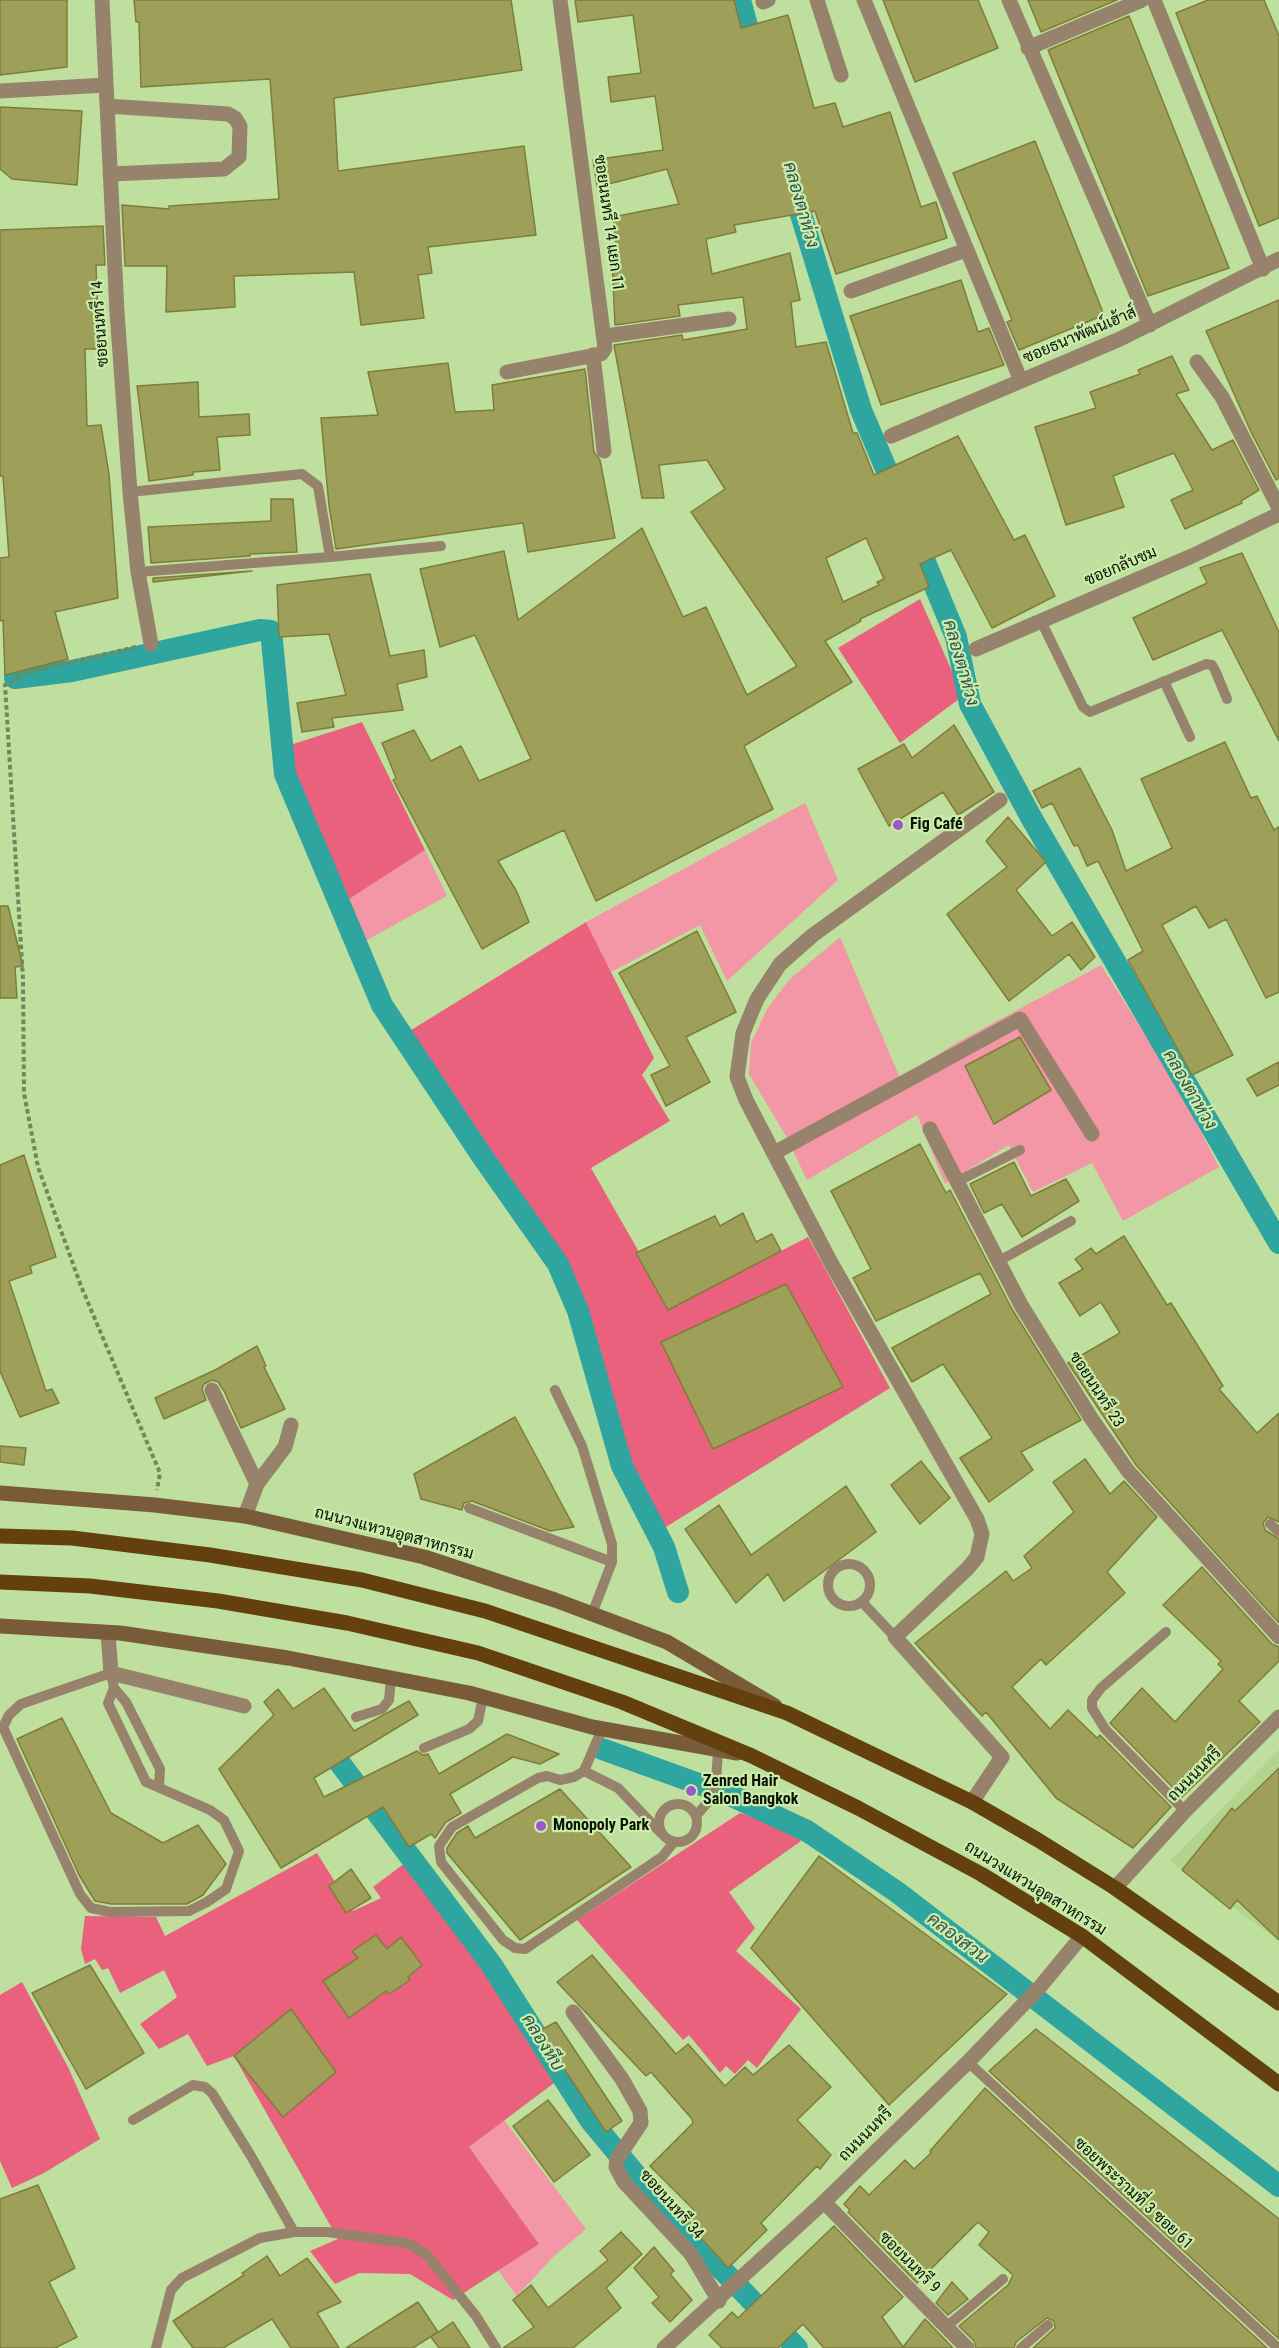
<!DOCTYPE html>
<meta charset="utf-8">
<style>
body{margin:0}
canvas{display:block;background:#bedf9e}
</style>
<canvas width="1279" height="2348"></canvas>
<script>
const ctx = document.querySelector('canvas').getContext('2d');
ctx.lineJoin = 'round';
function fillPath(path, color) {
  ctx.fillStyle = color;
  ctx.fill(path, 'evenodd');
}
function shape(rows) {
  const path = new Path2D();
  for (const r of rows) {
    if (r.length === 3) {
      path.moveTo(r[0] + r[2], r[1]);
      path.arc(r[0], r[1], r[2], 0, 2 * Math.PI);
      continue;
    }
    path.moveTo(r[0], r[1]);
    for (let i = 2; i < r.length; i += 2) path.lineTo(r[i], r[i + 1]);
  }
  return path;
}
function strokePath(path, color, width, dash) {
  ctx.strokeStyle = color;
  ctx.lineWidth = width;
  ctx.lineCap = dash ? 'butt' : 'round';
  ctx.setLineDash(dash || []);
  ctx.stroke(path);
}
function write(font, color, halo, rows, align = 'center') {
  ctx.font = font + ' "Roboto Condensed",Sarabun,sans-serif';
  ctx.lineWidth = 4.5;
  ctx.setLineDash([]);
  ctx.textBaseline = 'middle';
  ctx.strokeStyle = halo;
  ctx.fillStyle = color;
  for (const [text, x, y, turn = 0] of rows) {
    ctx.save();
    ctx.translate(x, y);
    ctx.rotate((+turn || 0) * Math.PI / 180);
    ctx.textAlign = isNaN(turn) ? turn : align;
    if (halo) ctx.strokeText(text, 0, 0);
    ctx.fillText(text, 0, 0);
    ctx.restore();
  }
}
const built = shape([
 [1279,1750,1279,1941,1170,1861]
]);
const green = shape([
 [805,803,838,880,727,981,700,925,611,972,586,922],
 [425,850,447,896,363,942,346,901],
 [840,937,900,1078,958,1042,1101,965,1178,1087,1219,1167,1123,1221,1092,1163,1033,1192,1009,1145,945,1184,917,1115,807,1180,786,1136,749,1074,751,1043,767,1009,789,980],
 [504,2120,586,2229,554,2256,517,2296,498,2270,539,2244,469,2147]
]);
const forest = shape([
 [920,599,963,696,900,743,838,648],
 [362,722,425,850,346,901,288,763,287,746],
 [586,922,654,1058,642,1075,670,1121,591,1168,671,1308,808,1237,890,1388,661,1530,631,1474,593,1339,568,1272,522,1196,408,1032],
 [740,1813,784,1827,801,1841,729,1892,755,1928,736,1951,801,2009,757,2068,748,2060,735,2074,726,2066,720,2073,689,2035,683,2040,577,1920],
 [317,1853,353,1911,381,1898,373,1887,405,1863,483,1962,558,2080,469,2147,539,2244,453,2300,410,2274,359,2273,335,2284,310,2251,338,2239,234,2056,207,2066,188,2034,159,2049,140,2024,177,1997,164,1970,120,1993,108,1968,102,1970,95,1959,85,1964,81,1949,85,1916,156,1917,165,1936],
 [22,1982,68,2067,100,2139,44,2173,12,2188,0,2161,0,1995]
]);
const canal = shape([
 [740,0,755,55],
 [792,185,861,410,898,497],
 [913,533,956,637,970,704,1032,819,1279,1243],
 [15,678,72,671,260,630,271,631,285,774,382,1005,482,1156,558,1264,578,1311,622,1466,664,1547,678,1592],
 [321,1738,491,1964,591,2121,665,2210,797,2348],
 [602,1749,732,1796,807,1831,897,1892,1279,2186]
]);
const building = shape([
 [0,0,67,0,67,67,0,75,0,0],
 [134,0,511,0,522,70,334,98,338,171,524,146,536,235,428,247,432,273,418,275,424,318,361,325,354,272,234,276,235,307,166,312,167,266,125,266,122,205,169,209,169,206,279,199,270,79,141,87,139,22,136,22,134,0],
 [575,0,734,0,741,28,788,15,814,108,835,103,843,127,890,112,921,207,936,202,947,238,836,274,815,211,734,225,736,232,706,239,712,274,790,253,800,300,791,302,796,347,826,342,853,433,857,433,874,475,958,436,1014,540,1025,535,1055,596,992,628,951,550,920,564,929,587,860,619,861,621,825,641,852,682,744,746,773,809,596,901,564,830,498,861,517,892,529,922,482,949,393,780,396,778,382,743,414,730,431,761,461,746,479,781,531,759,475,635,440,647,420,569,504,551,518,620,642,528,683,617,706,607,747,695,797,666,691,512,725,489,707,460,659,465,664,498,642,498,614,345,682,335,683,340,747,329,743,297,678,305,680,316,615,325,612,259,618,258,613,217,679,204,667,169,597,187,593,160,663,150,655,96,611,102,608,77,641,73,633,15,578,22,575,0],
 [866,538,884,579,877,582,879,585,843,602,826,558,866,538],
 [883,0,978,0,998,48,915,82,883,0],
 [1028,0,1117,0,1041,32,1028,0],
 [1208,0,1264,0,1279,36,1279,218,1259,226,1176,13,1208,0],
 [1129,16,1229,268,1148,296,1048,50,1129,16],
 [0,107,82,111,77,185,12,179,0,169,0,107],
 [1035,141,1104,315,1019,350,1007,322,1012,320,953,173,1035,141],
 [103,226,105,265,96,265,99,349,85,349,87,426,101,425,109,474,118,598,55,612,68,659,5,675,3,620,0,621,0,558,9,557,3,476,0,476,0,230,103,226],
 [961,280,978,332,989,328,1004,365,881,405,850,316,961,280],
 [1279,300,1279,478,1276,480,1251,432,1206,331,1279,300],
 [1172,356,1189,390,1176,394,1212,450,1233,440,1259,490,1241,501,1242,503,1185,529,1171,500,1193,490,1174,453,1113,476,1124,507,1066,525,1035,427,1096,408,1090,392,1140,374,1138,370,1172,356],
 [448,363,455,412,494,410,492,385,585,369,594,452,600,460,615,538,528,552,523,523,336,549,329,506,321,418,378,415,368,372,448,363],
 [198,382,199,417,249,414,250,435,217,437,220,470,193,472,193,475,149,481,137,386,198,382],
 [271,499,293,499,297,552,250,554,250,556,151,563,148,527,271,521,271,499],
 [1242,553,1279,632,1279,741,1222,630,1153,660,1133,618,1207,583,1200,568,1242,553],
 [252,571,153,582,153,578,252,571],
 [370,574,390,656,424,650,427,677,397,684,403,710,332,718,334,727,302,732,297,703,346,695,329,634,279,637,277,585,370,574],
 [954,725,994,792,958,815,943,792,889,826,858,769,904,744,912,758,954,725],
 [1225,742,1251,798,1257,796,1274,830,1279,827,1279,992,1266,998,1226,919,1209,928,1196,906,1162,925,1233,1055,1192,1075,1128,960,1143,951,1098,861,1087,866,1078,845,1074,846,1052,803,1042,808,1033,791,1080,768,1112,830,1126,871,1172,848,1141,779,1225,742],
 [1008,817,1046,862,1016,890,1052,936,1072,922,1095,957,1081,970,1069,954,1009,1001,947,914,1007,867,986,841,1008,817],
 [0,906,8,906,23,966,15,967,17,998,0,998,0,906],
 [697,931,736,1012,686,1037,710,1082,666,1106,651,1075,670,1066,619,973,697,931],
 [1020,1037,1051,1090,994,1124,965,1066,1020,1037],
 [1279,1062,1279,1085,1257,1096,1247,1079,1279,1062],
 [920,1144,946,1193,950,1190,1012,1309,1081,1420,1021,1452,1033,1470,989,1502,960,1458,992,1438,943,1364,912,1382,892,1348,991,1294,980,1273,876,1321,853,1278,871,1269,831,1191,920,1144],
 [24,1155,56,1257,30,1266,32,1273,9,1281,46,1391,52,1389,59,1403,20,1417,0,1371,0,1165,24,1155],
 [1014,1162,1031,1196,1066,1179,1079,1201,1022,1237,1002,1204,984,1213,970,1184,1014,1162],
 [743,1213,756,1242,772,1234,781,1251,668,1310,636,1253,715,1216,720,1226,743,1213],
 [1124,1236,1167,1305,1171,1303,1223,1386,1219,1389,1257,1433,1279,1413,1279,1522,1268,1517,1263,1523,1265,1530,1279,1539,1279,1623,1136,1465,1068,1363,1120,1333,1101,1302,1080,1316,1059,1283,1083,1269,1075,1259,1091,1248,1096,1254,1124,1236],
 [786,1284,843,1387,713,1449,661,1342,786,1284],
 [257,1346,266,1366,264,1367,285,1409,241,1428,224,1391,218,1382,212,1380,204,1384,202,1389,206,1400,164,1419,155,1398,217,1369,257,1346],
 [515,1417,574,1527,550,1531,472,1501,464,1503,462,1510,421,1499,414,1474,515,1417],
 [0,1446,26,1448,24,1465,0,1462,0,1446],
 [1085,1459,1110,1494,1124,1481,1157,1517,1107,1572,1125,1593,1046,1665,1041,1659,1012,1687,1050,1729,1068,1710,1097,1738,1100,1735,1171,1807,1133,1848,1056,1798,986,1712,982,1716,915,1643,1006,1571,1013,1581,1032,1568,1024,1556,1074,1512,1053,1482,1085,1459],
 [921,1461,950,1498,920,1524,891,1485,921,1461],
 [846,1486,876,1532,784,1601,768,1574,736,1603,685,1529,719,1505,751,1555,846,1486],
 [1202,1567,1272,1644,1279,1647,1279,1661,1239,1701,1260,1722,1182,1797,1110,1723,1142,1688,1175,1722,1223,1669,1218,1664,1221,1661,1163,1605,1202,1567],
 [324,1688,354,1731,409,1701,418,1715,314,1778,324,1797,417,1751,423,1755,428,1754,439,1774,507,1734,559,1754,540,1764,513,1757,450,1794,461,1813,446,1822,435,1838,431,1834,409,1847,383,1807,281,1868,219,1769,274,1715,264,1702,278,1689,293,1709,324,1688],
 [62,1718,111,1813,163,1843,198,1825,226,1864,203,1895,187,1904,111,1904,95,1901,79,1875,17,1739,62,1718],
 [1279,1768,1279,1940,1237,1900,1230,1909,1182,1870,1232,1808,1235,1811,1279,1768],
 [560,1789,631,1867,520,1940,447,1853,447,1848,457,1833,468,1826,475,1838,560,1789],
 [819,1856,1007,1994,889,2105,751,1948,819,1856],
 [351,1869,371,1898,346,1913,329,1886,351,1869],
 [376,1935,387,1949,401,1937,422,1965,408,1977,410,1980,389,1994,386,1991,349,2018,323,1981,358,1958,352,1951,376,1935],
 [592,1955,676,2054,688,2044,725,2086,745,2067,753,2075,789,2045,831,2087,797,2120,831,2155,820,2169,817,2166,761,2223,767,2230,728,2268,684,2219,694,2210,650,2166,693,2123,692,2119,651,2072,646,2076,557,1982,592,1955],
 [90,1965,144,2053,86,2089,32,1993,90,1965],
 [291,2009,336,2072,283,2117,234,2056,291,2009],
 [556,2022,622,2121,606,2132,539,2031,556,2022],
 [1036,2029,1279,2219,1279,2339,989,2071,1036,2029],
 [985,2088,1267,2348,1033,2348,1055,2328,1054,2321,1047,2318,1016,2342,1014,2348,976,2348,974,2341,959,2326,1008,2285,1013,2275,979,2245,989,2232,978,2222,917,2283,848,2212,850,2210,844,2204,860,2186,869,2195,905,2160,914,2169,931,2153,930,2151,985,2088],
 [548,2100,590,2155,554,2182,513,2126,548,2100],
 [38,2185,75,2268,49,2282,77,2337,55,2348,0,2348,0,2199,38,2185],
 [834,2226,903,2297,882,2317,903,2347,925,2319,953,2348,824,2348,803,2324,778,2348,722,2348,709,2335,732,2312,738,2318,834,2226],
 [621,2232,642,2254,606,2288,621,2308,573,2348,503,2348,534,2327,513,2300,531,2285,548,2308,608,2260,600,2251,621,2232],
 [654,2247,674,2271,670,2274,692,2300,670,2322,652,2303,659,2297,634,2268,654,2247],
 [267,2256,280,2276,307,2258,341,2302,317,2313,339,2348,291,2348,272,2319,223,2348,193,2348,173,2321,244,2275,242,2273,267,2256],
 [952,2282,968,2299,948,2315,936,2303,952,2282],
 [418,2302,438,2332,413,2348,346,2348,418,2302],
 [453,2322,470,2348,439,2348,431,2337,453,2322]
]);
const path = shape([
 [136,647,24,673,5,685,23,979,24,1093,38,1167,81,1286,160,1473,157,1490]
]);
const service = shape([
 [130,492,302,474,318,486,330,557,441,546],
 [138,572,330,557],
 [1041,621,1083,707,1090,712,1206,664,1212,665,1215,670,1227,699],
 [1164,681,1190,737],
 [958,1181,1020,1150],
 [997,1262,1071,1221],
 [555,1390,582,1446,612,1544,612,1562,592,1614],
 [469,1508,612,1562],
 [1270,1524,1279,1532],
 [849,1585,21],
 [862,1602,895,1637],
 [1166,1632,1101,1688,1092,1700,1092,1708,1105,1729,1185,1811],
 [111,1673,114,1688,108,1703,146,1782,210,1810,224,1820,239,1851,226,1889,207,1902,189,1911,110,1912,91,1908,80,1894,3,1727,9,1715,21,1704,111,1673],
 [114,1688,126,1702,160,1769,159,1787],
 [356,1717,382,1709,389,1700,391,1678],
 [602,1729,584,1771,574,1777,560,1780,547,1776,538,1778,452,1827,439,1846,441,1862,503,1940,515,1948,525,1949,662,1857,674,1842],
 [424,1748,469,1729,478,1721,483,1697],
 [584,1771,618,1788,662,1834],
 [678,1823,19],
 [696,1816,707,1803,716,1783,718,1750],
 [968,2062,1278,2348],
 [133,2120,193,2085,205,2087,212,2093,251,2156,294,2232],
 [946,2327,1003,2279],
 [156,2348,171,2290,182,2278,260,2238,294,2232,327,2232,407,2243,427,2255,476,2316,496,2348],
 [1021,2348,1048,2325]
]);
const minor = shape([
 [102,0,117,312,130,492,138,572,151,644],
 [817,0,841,75],
 [864,0,1021,381],
 [1009,0,1150,325],
 [1154,0,1263,269],
 [763,2,768,0],
 [1028,48,1142,0],
 [0,91,106,85],
 [107,106,228,114,235,118,240,126,239,157,224,169,110,174],
 [851,291,966,250],
 [605,336,729,319],
 [593,355,604,451],
 [1197,362,1222,397,1279,508],
 [507,372,601,354,605,348,560,0],
 [891,436,1120,339,1279,259],
 [976,649,1192,556,1279,514],
 [930,1129,1021,1305,1091,1418,1128,1471,1279,1637],
 [774,1153,1020,1019,1092,1134],
 [212,1390,257,1484,245,1516],
 [257,1484,285,1447,291,1425],
 [108,1633,111,1673,244,1706],
 [972,1802,1002,1757,895,1637,968,1568,977,1557,982,1534,977,1519,830,1261,746,1100,737,1077,743,1033,757,999,780,964,813,935,1000,800],
 [573,2012,622,2079,640,2111,641,2123,617,2159,616,2167,624,2182,691,2254,719,2301],
 [824,2202,967,2348],
 [664,2348,824,2202,968,2062,1039,1988,1082,1936]
]);
const tertiary = shape([
 [1115,1888,1185,1811,1279,1717]
]);
const secondary = shape([
 [0,1493,155,1505,245,1516,424,1557,555,1600,667,1642,775,1706],
 [0,1626,120,1633,288,1658,469,1693,592,1727,737,1753]
]);
const primary = shape([
 [0,1536,72,1538,210,1555,362,1580,485,1611,787,1713,972,1802,1038,1840,1115,1888,1279,2003],
 [0,1582,90,1586,218,1601,347,1623,478,1653,622,1702,752,1756,858,1808,981,1874,1082,1936,1279,2084]
]);
const markers = [
 [898,825,6,"#9d57cb"],
 [691,1791,6,"#9d57cb"],
 [541,1826,6,"#9d57cb"]
];
const streetNames = [
 ["ซอยนนทรี 14 แยก 11",608,223,82],
 ["ซอยนนทรี 14",101,324,-94],
 ["ซอยธนาพัฒน์เฮ้าส์",1080,336,-23],
 ["ซอยกลับชม",1121,567,-23],
 ["ซอยนนทรี 23",1096,1390,57],
 ["ถนนวงแหวนอุตสาหกรรม",394,1534,15],
 ["ถนนนนทรี",1195,1775,-45],
 ["ถนนวงแหวนอุตสาหกรรม",1035,1889,32],
 ["ถนนนนทรี",866,2135,-45],
 ["ซอยพระรามที่ 3 ซอย 61",1133,2194,43],
 ["ซอยนนทรี 34",671,2205,48],
 ["ซอยนนทรี 9",909,2263,45]
];
const poiNames = [
 ["Fig Café",910,825],
 ["Zenred Hair",703,1782],
 ["Salon Bangkok",703,1800],
 ["Monopoly Park",553,1826]
];
const waterNames = [
 ["คลองตาห่วง",800,205,74],
 ["คลองตาห่วง",960,663,74],
 ["คลองตาห่วง",1189,1090,60],
 ["คลองสวน",957,1939,37],
 ["คลองหีบ",542,2043,58]
];
fillPath(built, '#b1d48e');
fillPath(green, '#f396a5');
fillPath(forest, '#e9617d');
strokePath(canal, '#2fa59f', 22);
fillPath(building, '#9ea05a');
strokePath(building, '#7d7e38', 1.5);
strokePath(path, '#70885a', 4, [4.5, 3]);
strokePath(service, '#97826b', 10);
strokePath(minor, '#97826b', 15);
strokePath(tertiary, '#97826b', 15);
strokePath(secondary, '#795b39', 15);
strokePath(primary, '#63400e', 15);
for (const [x, y, r, color] of markers) {
  const dot = new Path2D();
  dot.arc(x, y, r, 0, 2 * Math.PI);
  ctx.fillStyle = color;
  ctx.fill(dot);
  strokePath(dot, '#cbecab', 2);
}
write('16px', '#091400', '#cbecab', streetNames);
write('bold 16px', '#091400', '#cbecab', poiNames, 'left');
write('italic 18px', '#30524f', '#cbecab', waterNames);
</script>
